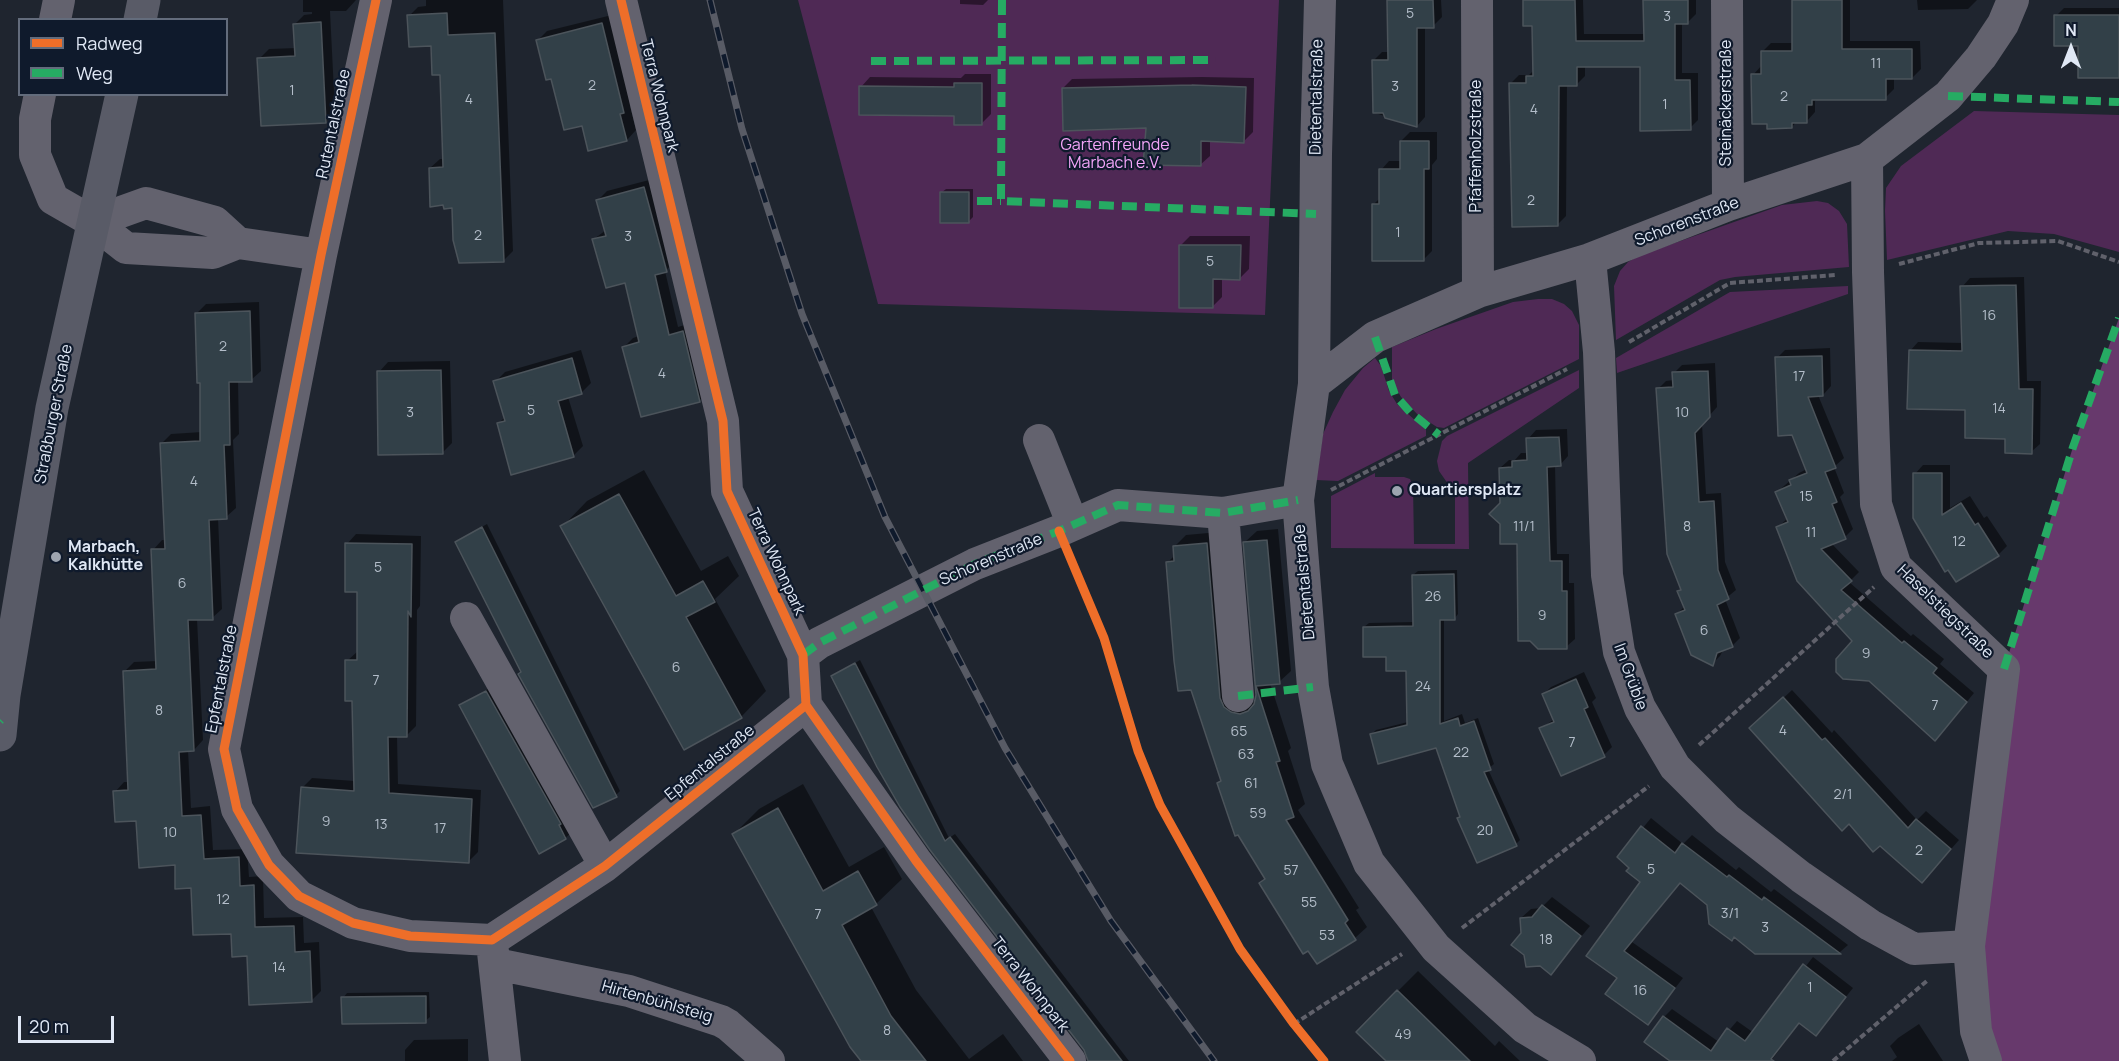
<!DOCTYPE html>
<meta charset="utf-8">
<style>
body{margin:0}
#map{position:relative;width:2119px;height:1061px;overflow:hidden;background:#1f252f;font-family:Manrope,sans-serif}
canvas{display:block}
.legend{position:absolute;left:18px;top:18px;width:210px;height:78px;box-sizing:border-box;background:#0f1a2c;border:2px solid #636c7c;margin:0;padding:8px 10px;list-style:none;font-size:18px;color:#e0e8f5}
.legend li{display:flex;align-items:center;gap:12px;height:30px}
.legend b{width:30px;border:2px solid #636c7c}
.north{position:absolute;left:2041px;top:18px;width:60px;height:60px;-webkit-text-stroke:4px #0f1a2c;paint-order:stroke;rotate:0deg;font-size:16px;font-weight:700;line-height:24px;text-align:center;color:#e0e8f5}
.north::after{content:'';display:block;margin:auto;width:21px;height:27px;background:#e0e8f5;clip-path:polygon(50% 0,100% 100%,50% 72%,0 100%)}
.scale{position:absolute;left:18px;top:1016px;width:96px;height:27px;box-sizing:border-box;border:3px solid #e0e8f5;border-top:0;padding-left:8px;font-size:18px;line-height:21px;white-space:nowrap;color:#e0e8f5;-webkit-text-stroke:4px #0f1a2c;paint-order:stroke}
</style>
<div id="map">
<canvas width="2119" height="1061"></canvas>
<ul class="legend">
<li><b style="height:8px;background:#ee6e29"></b>Radweg</li>
<li><b style="height:8px;background:#26ab63"></b>Weg</li>
</ul>
<div class="north">N</div>
<div class="scale">20 m</div>
</div>
<script>
const ctx = document.querySelector('canvas').getContext('2d');
ctx.lineJoin = 'round';
function fillPath(path, color) {
  ctx.fillStyle = color;
  ctx.fill(path, 'evenodd');
}
function shape(rows) {
  const path = new Path2D();
  for (const r of rows) {
    path.moveTo(r[0], r[1]);
    for (let i = 2; i < r.length; i += 2) path.lineTo(r[i], r[i + 1]);
  }
  return path;
}
function strokePath(path, color, width, dash) {
  ctx.strokeStyle = color;
  ctx.lineWidth = width;
  ctx.lineCap = dash ? 'butt' : 'round';
  ctx.setLineDash(dash || []);
  ctx.stroke(path);
}
function write(font, color, halo, rows, align = 'center') {
  ctx.font = font + ' Manrope,sans-serif';
  ctx.lineWidth = 4.5;
  ctx.setLineDash([]);
  ctx.textBaseline = 'middle';
  ctx.strokeStyle = halo;
  ctx.fillStyle = color;
  for (const [text, x, y, turn = 0] of rows) {
    ctx.save();
    ctx.translate(x, y);
    ctx.rotate((+turn || 0) * Math.PI / 180);
    ctx.textAlign = isNaN(turn) ? turn : align;
    if (halo) ctx.strokeText(text, 0, 0);
    ctx.fillText(text, 0, 0);
    ctx.restore();
  }
}
const green = shape([
 [798,0,1279,0,1265,315,878,304],
 [1974,111,2119,115,2119,252,2054,234,2008,231,1887,260,1885,211,1886,188,1901,166],
 [1817,201,1828,203,1839,211,1847,224,1849,267,1735,277,1720,280,1616,340,1614,286,1620,271,1628,262,1638,256,1782,205],
 [1848,286,1848,294,1617,373,1616,358,1730,292],
 [1538,299,1552,299,1564,304,1572,311,1579,325,1579,359,1444,428,1437,427,1418,415,1401,397,1392,381,1392,347,1436,329,1513,302],
 [1375,358,1381,366,1389,391,1397,404,1426,430,1426,436,1338,481,1316,480,1323,434,1333,412,1345,390,1363,368],
 [1579,370,1579,388,1468,463,1469,549,1331,548,1331,496,1375,473,1375,477,1404,477,1410,479,1413,486,1414,544,1455,544,1455,494,1439,471,1437,461,1442,441,1447,436]
]);
const forest = shape([
 [2119,318,2119,1061,1986,1061,1976,1031,2004,669,2073,447]
]);
const shadow = shape([
 [303,0,356,0,346,11,330,11,335,112,326,122,259,59,269,49,296,48,295,24,304,15,312,14,312,12,303,12],
 [426,0,503,0,513,251,503,261,453,207,430,168,440,159,444,159,441,73,432,44,409,16,418,7,426,6],
 [960,0,988,0,983,5,960,4],
 [1388,0,1441,0,1442,17,1433,26,1425,26,1425,117,1417,126,1375,113,1373,61,1382,52,1389,52],
 [1524,0,1583,0,1584,34,1645,34,1644,0,1696,0,1696,14,1688,22,1682,22,1682,73,1698,73,1698,120,1690,128,1641,65,1585,65,1585,76,1576,85,1567,85,1566,216,1557,225,1510,84,1519,75,1529,75,1535,69,1533,24],
 [1793,0,1850,0,1850,41,1920,41,1921,69,1912,78,1894,78,1894,89,1885,98,1818,98,1815,101,1815,112,1807,121,1797,121,1792,127,1753,75,1762,65,1762,52,1771,43,1793,43],
 [1917,0,1977,0,1968,9,1918,10],
 [2064,8,2119,8,2119,76,2056,16],
 [612,15,633,102,630,106,636,130,627,140,583,124,552,77,538,40,547,31],
 [965,74,991,74,991,114,982,123,861,87,870,77,961,78],
 [1202,77,1254,78,1253,132,1244,141,1210,140,1210,156,1200,165,1148,126,1063,88,1072,79],
 [1410,132,1437,132,1437,159,1432,165,1432,251,1423,260,1373,205,1381,197,1381,170,1389,161,1401,161,1401,141],
 [653,179,675,262,665,271,678,327,691,323,708,392,699,401,624,347,633,338,639,336,626,281,594,239,606,230,598,200,607,191],
 [946,189,973,189,973,217,968,222,941,193],
 [1190,236,1250,236,1249,269,1240,278,1222,278,1222,297,1212,307,1181,245],
 [2024,277,2027,381,2041,381,2040,444,2031,452,1967,408,1910,351,1918,342,1964,343,1962,287,1970,278],
 [259,302,261,371,251,380,238,380,239,434,233,440,236,508,226,517,218,518,222,609,212,618,197,619,203,740,194,750,188,750,191,808,210,806,213,850,247,849,249,877,263,876,264,918,303,917,304,943,319,942,321,991,312,1000,248,955,176,864,115,792,124,782,130,782,125,671,134,662,157,661,153,550,162,540,167,540,162,443,171,434,202,432,201,381,196,314,206,304],
 [1830,348,1831,386,1823,395,1818,395,1844,458,1834,467,1844,493,1840,497,1853,529,1845,537,1831,543,1859,572,1849,582,1911,636,1913,634,1944,659,1940,664,1974,693,1943,731,1854,641,1778,527,1788,518,1777,492,1799,473,1807,469,1777,358,1785,350],
 [581,350,591,383,581,393,568,397,583,446,573,456,498,424,505,417,495,382,505,372],
 [450,361,452,443,442,453,379,372,388,362],
 [1715,363,1717,407,1702,424,1706,494,1721,493,1725,562,1736,590,1725,599,1740,638,1732,646,1723,650,1720,656,1712,664,1677,614,1685,606,1679,592,1683,588,1658,389,1666,381,1674,380,1674,373,1682,365],
 [1567,429,1568,456,1560,465,1555,465,1557,554,1569,554,1569,583,1574,583,1575,639,1566,647,1501,503,1500,468,1509,460,1515,460,1521,453,1528,453,1528,439,1536,430],
 [1923,465,1950,465,1950,508,1970,496,1984,518,1987,516,2007,546,1998,555,1957,580,1915,474],
 [644,470,701,571,728,556,739,576,715,599,766,691,741,717,562,527,587,501],
 [487,524,620,791,616,795,522,671,457,542,462,538],
 [1278,529,1291,671,1279,682,1270,683,1291,748,1288,751,1305,804,1298,810,1359,908,1356,910,1367,927,1355,938,1317,962,1261,883,1266,878,1239,833,1222,780,1168,562,1175,555,1174,547,1186,535,1219,532,1251,703,1256,701,1257,695,1245,542,1257,531],
 [356,534,421,536,420,606,417,610,416,726,406,736,397,736,398,784,481,790,478,852,468,862,302,788,312,778,355,781,354,699,347,661,358,651,358,591,347,544],
 [1457,570,1458,614,1454,619,1444,619,1444,721,1462,714,1465,723,1478,718,1494,764,1488,769,1520,840,1516,844,1459,818,1461,816,1437,747,1372,734,1376,730,1408,722,1408,669,1387,655,1364,627,1369,623,1414,622,1413,575,1418,571],
 [860,660,949,838,955,834,1129,1061,1090,1061,1086,1049,833,676],
 [1584,672,1596,698,1592,702,1612,747,1604,755,1562,774,1541,729,1554,719,1543,695,1551,687],
 [491,687,570,834,565,838,461,706],
 [1792,690,1832,733,1834,730,1917,820,1926,811,1959,840,1931,872,1760,720],
 [803,784,849,867,884,847,902,879,876,904,871,907,916,990,969,1059,1003,1034,1023,1061,863,1061,734,834,759,809],
 [1651,818,1683,844,1692,835,1736,870,1739,867,1771,892,1774,889,1848,945,1840,952,1755,952,1709,904,1681,881,1632,942,1683,978,1648,1023,1619,977,1588,955,1642,882,1619,857],
 [1552,897,1590,926,1551,973,1522,934,1521,918,1531,909,1541,908],
 [1813,957,1853,988,1816,1034,1800,1022,1771,1061,1673,1061,1664,1017,1672,1009,1719,1042,1737,1021,1754,1033],
 [1418,971,1495,1046,1499,1041,1520,1061,1389,1061,1398,991],
 [429,992,430,1017,425,1021,343,998,347,993],
 [1919,1024,1943,1061,1892,1061,1897,1057,1890,1046,1898,1038],
 [468,1039,468,1061,405,1061,405,1050,414,1040]
]);
const building = shape([
 [1387,0,1433,0,1434,28,1417,28,1417,127,1385,118,1383,113,1373,113,1372,60,1388,60,1387,0],
 [1523,0,1575,0,1576,41,1644,41,1643,0,1688,0,1688,24,1675,24,1675,80,1690,80,1691,130,1640,131,1640,67,1577,67,1577,86,1559,86,1558,226,1512,227,1509,83,1526,83,1526,76,1533,76,1532,26,1523,26,1523,0],
 [1792,0,1842,0,1842,49,1912,49,1912,79,1886,79,1886,100,1812,100,1812,105,1807,105,1807,123,1792,123,1792,128,1767,129,1767,124,1752,124,1751,74,1761,74,1761,51,1792,51,1792,0],
 [447,13,448,35,495,33,504,262,459,263,453,240,452,208,444,209,443,205,430,207,429,168,443,167,440,75,432,75,431,46,409,47,407,15,447,13],
 [2054,15,2119,15,2119,78,2078,78,2078,46,2054,46,2054,15],
 [321,22,326,123,261,126,257,58,295,56,293,24,321,22],
 [602,23,624,113,620,114,627,141,588,151,582,126,564,130,551,79,546,80,536,40,602,23],
 [954,83,982,83,982,125,954,125,954,116,859,115,859,86,954,87,954,83],
 [1192,85,1246,87,1244,143,1201,141,1201,166,1143,165,1146,128,1063,131,1062,88,1192,85],
 [1400,141,1429,141,1429,169,1424,169,1424,261,1372,261,1372,204,1379,204,1379,169,1400,169,1400,141],
 [644,187,667,272,655,275,669,335,683,331,700,402,641,417,622,347,639,342,625,283,606,288,592,239,606,236,596,200,644,187],
 [940,192,969,192,969,223,940,223,940,192],
 [1179,245,1241,245,1240,280,1213,279,1213,308,1179,308,1179,245],
 [2016,285,2019,389,2033,389,2032,454,2005,453,2005,439,1965,438,1965,410,1907,409,1909,350,1962,351,1960,286,2016,285],
 [250,311,252,382,229,382,230,445,224,445,227,519,209,520,213,620,188,620,194,751,179,752,182,816,201,815,204,859,239,857,240,886,254,885,255,927,294,926,295,952,310,951,312,1002,249,1005,247,956,232,957,231,934,193,935,191,888,175,889,175,865,139,868,136,821,115,822,113,791,128,790,123,671,156,669,151,549,165,549,160,443,200,441,200,383,197,383,195,313,250,311],
 [1822,356,1823,396,1808,397,1836,468,1825,472,1837,502,1832,504,1846,539,1821,549,1852,581,1841,590,1902,643,1904,641,1937,668,1933,673,1967,702,1935,741,1869,681,1843,679,1836,672,1836,659,1852,641,1797,581,1776,527,1788,522,1775,492,1791,485,1789,480,1807,473,1792,435,1778,436,1775,357,1822,356],
 [572,358,582,394,558,401,574,457,511,475,497,423,505,421,493,381,572,358],
 [441,370,443,454,378,455,377,371,441,370],
 [1708,371,1710,417,1695,433,1699,502,1714,501,1718,570,1729,599,1717,605,1733,647,1717,653,1713,666,1691,655,1675,614,1685,610,1677,591,1681,590,1667,554,1656,388,1673,387,1672,372,1708,371],
 [1559,437,1561,466,1547,467,1550,561,1562,561,1562,591,1567,591,1567,649,1538,649,1530,641,1518,641,1517,544,1500,544,1500,524,1489,514,1500,503,1499,468,1512,467,1512,461,1527,460,1526,438,1559,437],
 [1913,473,1942,473,1942,515,1961,503,1975,525,1978,523,1999,556,1956,582,1948,570,1945,572,1913,518,1913,473],
 [619,494,676,596,703,581,715,602,686,617,742,718,684,750,560,526,619,494],
 [482,527,617,797,593,808,518,674,521,672,455,542,482,527],
 [1267,540,1280,684,1256,686,1280,761,1276,762,1294,817,1286,820,1348,920,1345,923,1356,940,1317,964,1308,951,1303,954,1259,883,1265,879,1238,835,1235,836,1217,783,1221,781,1191,690,1178,691,1174,661,1166,562,1174,561,1173,546,1207,543,1220,698,1224,707,1231,712,1240,714,1248,711,1254,704,1256,695,1243,542,1267,540],
 [345,543,412,544,411,617,408,611,407,737,388,737,389,793,472,799,469,863,296,853,301,787,354,791,352,701,345,701,345,660,357,660,357,592,345,592,345,543],
 [1454,574,1455,620,1440,620,1440,724,1458,718,1460,726,1474,721,1491,770,1484,772,1517,846,1477,863,1457,818,1460,817,1436,748,1378,764,1370,734,1407,725,1406,671,1386,671,1386,657,1363,657,1363,627,1413,626,1412,575,1454,574],
 [855,663,945,841,950,837,1122,1061,1088,1061,1084,1050,930,850,900,807,877,767,831,676,855,663],
 [1576,679,1588,707,1584,709,1605,757,1561,776,1539,728,1554,722,1542,694,1576,679],
 [486,691,561,824,559,825,566,839,539,854,459,705,486,691],
 [1783,697,1822,740,1825,738,1908,828,1916,819,1951,849,1922,883,1880,846,1873,852,1849,824,1842,831,1749,728,1783,697],
 [778,808,823,891,858,871,877,905,842,925,891,1016,926,1061,861,1061,850,1047,732,834,778,808],
 [1641,826,1675,853,1682,843,1727,877,1729,875,1762,900,1764,897,1841,954,1755,954,1734,937,1732,941,1709,924,1707,905,1680,883,1624,951,1675,988,1648,1025,1605,994,1617,978,1586,956,1640,882,1626,871,1629,868,1617,857,1641,826],
 [1542,905,1581,936,1551,975,1540,966,1526,967,1524,955,1511,945,1521,933,1520,918,1532,917,1542,905],
 [1803,964,1846,997,1816,1036,1799,1023,1771,1059,1774,1061,1670,1061,1644,1042,1663,1016,1711,1051,1727,1028,1745,1041,1803,964],
 [1397,990,1470,1061,1386,1061,1356,1032,1397,990],
 [426,996,426,1023,342,1024,341,997,426,996]
]);
const path = shape([
 [1899,264,1979,243,2058,241,2119,262],
 [1629,342,1730,283,1835,275],
 [1331,490,1567,369],
 [1699,745,1874,587],
 [1462,928,1649,786],
 [1294,1024,1402,954],
 [1833,1061,1928,980]
]);
const minor = shape([
 [376,0,321,255,224,749,237,809,269,865,299,896,353,923,410,936,492,940,605,866,806,705],
 [621,0,723,421,727,491,803,655,806,705,916,861,1070,1061],
 [1320,0,1316,154,1314,384,1298,500,1313,687,1327,764,1369,863,1436,948,1525,1028,1580,1061],
 [1477,0,1478,292],
 [1727,0,1728,205],
 [55,20,59,0],
 [40,94,35,119,35,155,53,199,93,222,126,248,213,253,238,243,321,255],
 [1867,159,1868,272,1876,504,1896,567,2004,669,1969,946,1976,1031,1986,1061],
 [93,222,146,203,215,222,238,243],
 [1590,259,1599,352,1607,575,1619,652,1640,708,1675,767,1727,819,1801,877,1870,925,1914,949,1969,946],
 [1314,384,1375,337,1478,292,1590,259,1728,205,1867,159,1948,96,1981,57,2003,24,2013,0],
 [1039,440,1073,525],
 [1223,513,1238,696],
 [466,618,605,866],
 [803,655,819,643,975,564,1059,531,1118,505,1223,513,1298,500],
 [492,943,505,1061],
 [496,964,629,991,721,1021,728,1025,769,1061]
]);
const major = shape([
 [140,20,144,0],
 [0,735,4,695,52,408,122,94]
]);
const rail = shape([
 [710,0,742,129,802,314,885,517,1005,748,1111,921,1214,1061]
]);
const quiet = shape([
 [1002,0,1001,201,1316,214],
 [871,61,1216,60],
 [1948,96,2119,102],
 [977,201,1001,201],
 [1375,337,1395,395,1410,412,1439,435],
 [803,655,819,643,975,564,1059,531,1118,505,1223,513,1298,500],
 [2004,669,2073,447,2119,318],
 [1238,696,1313,687],
 [0,721,1,720]
]);
const cycleway = shape([
 [376,0,321,255,224,749,237,809,269,865,299,896,353,923,410,936,492,940,605,866,806,705],
 [621,0,723,421,727,491,803,655,806,705,916,861,1070,1061],
 [1059,531,1104,638,1138,751,1160,805,1240,949,1294,1024,1324,1061]
]);
const markers = [
 [1397,491,6,"#9ca4b0"],
 [56,557,6,"#9ca4b0"]
];
const numberNames = [
 ["5",1410,14],
 ["3",1667,17],
 ["11",1876,64],
 ["2",592,86],
 ["3",1395,87],
 ["1",292,91],
 ["2",1784,97],
 ["4",469,100],
 ["1",1665,105],
 ["4",1534,110],
 ["2",1531,201],
 ["1",1398,233],
 ["2",478,236],
 ["3",628,237],
 ["5",1210,262],
 ["16",1989,316],
 ["2",223,347],
 ["4",662,374],
 ["17",1799,377],
 ["14",1999,409],
 ["5",531,411],
 ["3",410,413],
 ["10",1682,413],
 ["4",194,482],
 ["15",1806,497],
 ["11/1",1524,527],
 ["8",1687,527],
 ["11",1811,533],
 ["12",1959,542],
 ["5",378,568],
 ["6",182,584],
 ["26",1433,597],
 ["9",1542,616],
 ["6",1704,631],
 ["9",1866,654],
 ["6",676,668],
 ["7",376,681],
 ["24",1423,687],
 ["7",1935,706],
 ["8",159,711],
 ["4",1783,731],
 ["65",1239,732],
 ["7",1572,743],
 ["22",1461,753],
 ["63",1246,755],
 ["61",1251,784],
 ["2/1",1843,795],
 ["59",1258,814],
 ["9",326,822],
 ["13",381,825],
 ["17",440,829],
 ["20",1485,831],
 ["10",170,833],
 ["2",1919,851],
 ["5",1651,870],
 ["57",1291,871],
 ["12",223,900],
 ["55",1309,903],
 ["3/1",1730,914],
 ["7",818,915],
 ["3",1765,928],
 ["53",1327,936],
 ["18",1546,940],
 ["14",279,968],
 ["1",1810,988],
 ["16",1640,991],
 ["8",887,1031],
 ["49",1403,1035]
];
const streetNames = [
 ["Terra Wohnpark",659,96,76],
 ["Dietentalstraße",1317,97,-89],
 ["Steinäckerstraße",1727,103,-90],
 ["Rutentalstraße",334,124,-78],
 ["Pfaffenholzstraße",1477,146,-90],
 ["Schorenstraße",1687,222,-21],
 ["Straßburger Straße",54,414,-79],
 ["Schorenstraße",991,560,-23],
 ["Terra Wohnpark",776,562,65],
 ["Dietentalstraße",1305,582,-95],
 ["Haselstiegstraße",1945,612,44],
 ["Im Grüble",1630,677,70],
 ["Epfentalstraße",222,679,-79],
 ["Epfentalstraße",710,763,-39],
 ["Terra Wohnpark",1030,985,52],
 ["Hirtenbühlsteig",657,1002,16]
];
const parkNames = [
 ["Gartenfreunde",1115,146],
 ["Marbach e.V.",1115,164]
];
const poiNames = [
 ["Quartiersplatz",1409,491],
 ["Marbach,",68,548],
 ["Kalkhütte",68,566]
];
fillPath(green, '#4f2955');
fillPath(forest, '#67396c');
fillPath(shadow, '#0007');
fillPath(building, '#324048');
strokePath(building, '#4c545b', 1.5);
strokePath(path, '#60616b', 4, [6, 3]);
strokePath(minor, '#63626e', 32);
strokePath(major, '#595b67', 33);
strokePath(rail, '#585b65', 7);
strokePath(rail, '#0f1a2c', 4.5, [14]);
strokePath(quiet, '#26ab63', 8, [15, 8]);
strokePath(cycleway, '#ee6e29', 9);
for (const [x, y, r, color] of markers) {
  const dot = new Path2D();
  dot.arc(x, y, r, 0, 2 * Math.PI);
  ctx.fillStyle = color;
  ctx.fill(dot);
  strokePath(dot, '#0f1a2c', 2);
}
write('14px', '#b4beca', null, numberNames);
write('16px', '#e0e8f5', '#0f1a2c', streetNames);
write('16px', '#f3a5f8', '#0f1a2c', parkNames);
write('bold 16px', '#e0e8f5', '#0f1a2c', poiNames, 'left');
</script>
